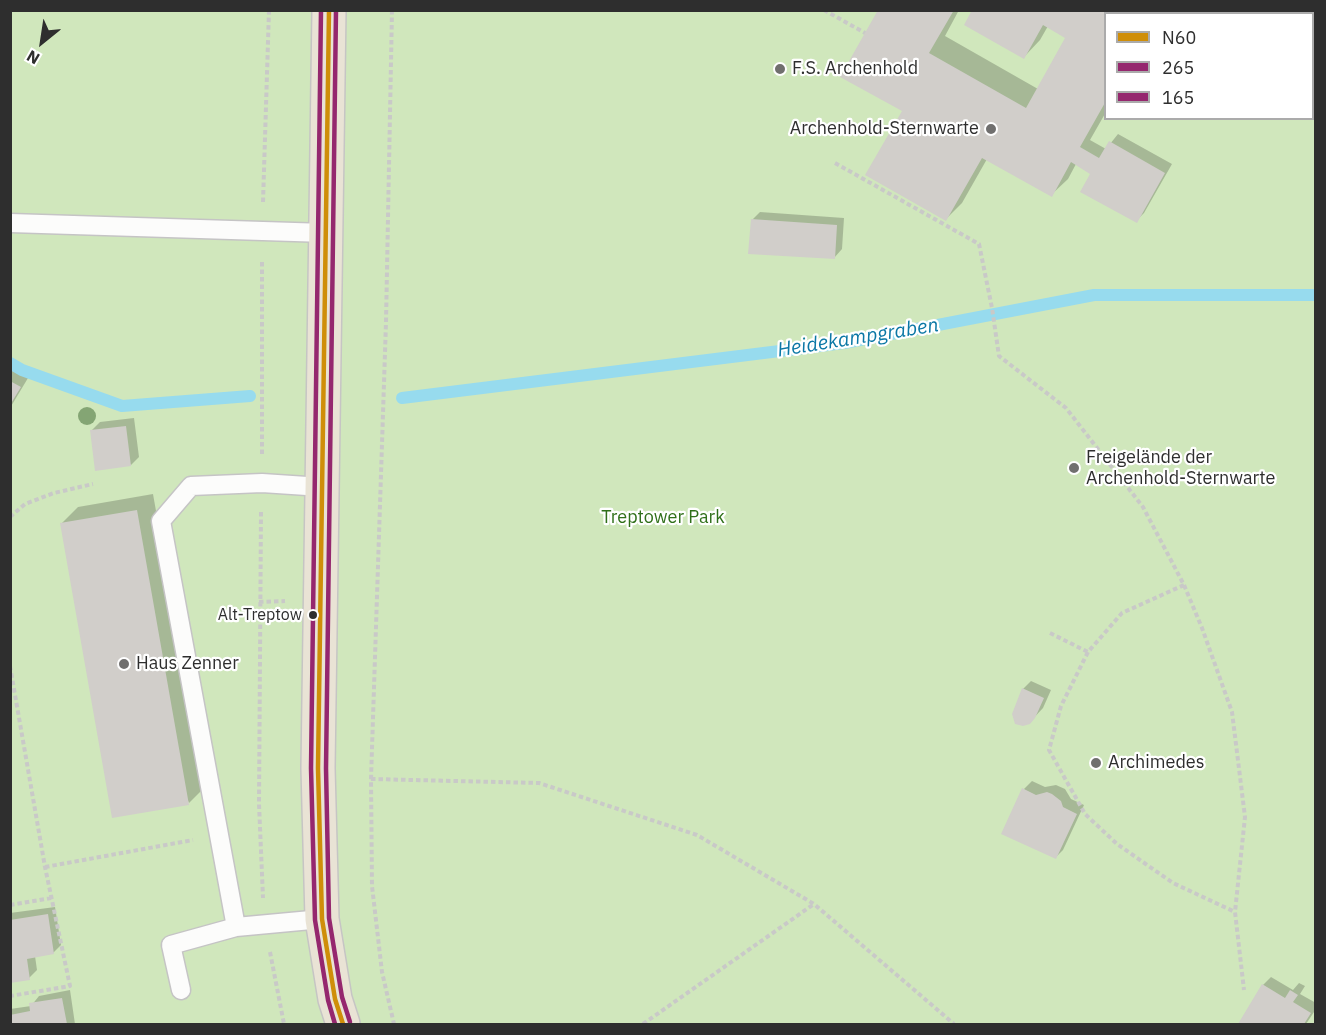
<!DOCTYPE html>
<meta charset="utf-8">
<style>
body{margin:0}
#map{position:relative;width:1326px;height:1035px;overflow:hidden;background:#ece8e4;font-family:"IBM Plex Sans",sans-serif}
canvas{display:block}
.frame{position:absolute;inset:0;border:12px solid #2e2e2e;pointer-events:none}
.legend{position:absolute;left:1104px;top:12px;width:210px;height:108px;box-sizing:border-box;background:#fff;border:2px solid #ababab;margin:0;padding:8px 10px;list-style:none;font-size:18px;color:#2e2e2e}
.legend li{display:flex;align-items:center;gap:12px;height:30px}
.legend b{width:30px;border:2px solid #ababab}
.north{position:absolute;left:12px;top:12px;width:60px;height:60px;-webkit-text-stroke:4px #fff;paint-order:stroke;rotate:210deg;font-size:16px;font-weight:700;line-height:24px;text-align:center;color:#2e2e2e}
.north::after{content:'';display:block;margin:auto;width:21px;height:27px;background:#2e2e2e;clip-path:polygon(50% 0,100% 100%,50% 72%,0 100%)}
</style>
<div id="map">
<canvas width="1326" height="1035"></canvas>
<div class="frame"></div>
<ul class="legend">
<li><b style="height:8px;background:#cf8e09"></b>N60</li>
<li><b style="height:8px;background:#95276e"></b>265</li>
<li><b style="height:8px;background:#95276e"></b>165</li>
</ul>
<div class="north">N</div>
</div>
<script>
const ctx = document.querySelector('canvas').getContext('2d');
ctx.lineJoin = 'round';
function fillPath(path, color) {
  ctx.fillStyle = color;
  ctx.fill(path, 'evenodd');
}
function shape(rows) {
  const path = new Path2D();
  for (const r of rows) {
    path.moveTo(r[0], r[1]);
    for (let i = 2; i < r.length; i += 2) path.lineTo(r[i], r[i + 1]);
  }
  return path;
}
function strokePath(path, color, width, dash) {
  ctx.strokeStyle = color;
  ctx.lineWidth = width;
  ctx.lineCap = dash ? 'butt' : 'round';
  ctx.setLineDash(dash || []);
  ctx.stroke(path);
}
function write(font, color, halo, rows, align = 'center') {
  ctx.font = font + ' "IBM Plex Sans",sans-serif';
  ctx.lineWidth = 4.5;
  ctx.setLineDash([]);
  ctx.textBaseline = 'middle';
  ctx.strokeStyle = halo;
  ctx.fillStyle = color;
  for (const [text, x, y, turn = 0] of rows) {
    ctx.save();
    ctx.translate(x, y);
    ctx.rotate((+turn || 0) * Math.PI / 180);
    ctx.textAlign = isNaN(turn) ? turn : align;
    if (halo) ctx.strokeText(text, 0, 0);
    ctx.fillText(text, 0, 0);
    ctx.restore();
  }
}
const green = shape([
 [10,11,1315,11,1315,1024,11,1024],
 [1106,14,1312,14,1312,118,1106,118]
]);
const shadow = shape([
 [879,10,959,10,945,36,1038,89,1067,37,1048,26,1040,40,1024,57,974,10,1146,10,1152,14,1106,14,1106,112,1090,140,1106,149,1118,134,1172,164,1144,213,1136,221,1092,173,1076,164,1068,179,1051,195,987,159,962,203,946,219,904,111],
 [760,212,844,218,842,249,834,258,752,220],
 [10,368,28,378,10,408],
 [134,418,139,457,131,465,92,430,100,422],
 [153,494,205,787,189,803,61,524,78,507],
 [1031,681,1051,690,1043,708,1029,723,1023,689],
 [1032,781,1045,787,1056,785,1065,789,1071,799,1084,805,1063,850,1055,858,1024,789],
 [55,907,61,945,53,953,35,956,37,970,29,978,10,981,10,913],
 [1271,977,1293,990,1299,983,1305,986,1300,994,1316,1003,1316,1009,1306,1024,1240,1024,1263,985],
 [70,990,75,1024,10,1024,10,1009,31,1006,39,996]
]);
const stream = shape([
 [10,363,22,370,122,406,250,396],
 [402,398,844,343,1094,295,1316,295]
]);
const building = shape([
 [878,10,954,10,929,53,1026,108,1065,38,1043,25,1024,59,964,25,972,10,1101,10,1106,13,1106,101,1080,147,1099,158,1109,141,1165,173,1137,223,1080,192,1090,174,1071,162,1052,197,982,158,946,221,865,175,902,111,840,77],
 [751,219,837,225,835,259,748,254],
 [10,381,21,387,10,405],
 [126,426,131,466,95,471,90,430],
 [137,510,189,805,112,818,60,523],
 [1022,688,1044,698,1035,718,1030,724,1023,726,1015,724,1012,714],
 [1022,788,1036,795,1047,792,1052,794,1061,801,1063,807,1077,814,1056,859,1001,834],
 [48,914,54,954,27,959,30,980,10,983,10,920],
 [1262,984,1285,998,1290,990,1298,995,1293,1002,1311,1013,1304,1024,1238,1024],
 [62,998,67,1024,10,1024,10,1015,30,1011,29,1003]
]);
const path = shape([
 [392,10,386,322,371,779,372,886,382,972,394,1024],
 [824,10,865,33],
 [835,163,979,244,992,308,999,356,1066,408,1143,507,1184,585,1202,628,1232,712,1245,817,1235,912,1244,990],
 [263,202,269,10],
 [262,454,262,260],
 [261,512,259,804,263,898],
 [10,517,25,504,54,493,93,484],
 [1184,585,1122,613,1088,652,1061,706,1049,750,1085,814,1117,844,1173,883,1235,912],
 [259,602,285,601],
 [1050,633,1088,652],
 [10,666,45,867,70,986,10,996],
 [371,779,539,783,697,835,814,904,954,1024],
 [45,867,193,840],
 [10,905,51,898],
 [270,952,284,1024],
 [643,1024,814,904]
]);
const lane = shape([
 [10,223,326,233],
 [322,919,236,927,161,521,191,486,262,483,322,487],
 [181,990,171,945,236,927]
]);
const primary = shape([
 [329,10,318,768,322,919,335,999,343,1024]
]);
const bus1 = shape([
 [329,10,318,768,322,919,335,999,343,1024]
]);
const bus2 = shape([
 [321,10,311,768,315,920,328,1000,335,1024]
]);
const bus3 = shape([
 [336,10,326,768,329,918,342,997,350,1022]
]);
const trees = [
 [87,416]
];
const markers = [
 [780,69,6,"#706f6e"],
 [991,129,6,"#706f6e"],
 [1074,468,6,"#706f6e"],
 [313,615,5,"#2e2e2e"],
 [124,664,6,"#706f6e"],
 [1096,763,6,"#706f6e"]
];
const busNames = [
 ["Alt-Treptow",302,615]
];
const poiNames = [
 ["F.S. Archenhold",792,69],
 ["Archenhold-Sternwarte",979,129,"right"],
 ["Freigelände der",1086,458],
 ["Archenhold-Sternwarte",1086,479],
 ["Haus Zenner",136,664],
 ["Archimedes",1108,763]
];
const parkNames = [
 ["Treptower Park",663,518]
];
const waterNames = [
 ["Heidekampgraben",858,338,-9]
];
fillPath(green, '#d0e7bc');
fillPath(shadow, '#0003');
strokePath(stream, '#97dbee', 12);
fillPath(building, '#d1ceca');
strokePath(lane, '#c5c4c5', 21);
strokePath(primary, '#c6c5c4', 36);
strokePath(path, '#c9c9c8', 4, [4.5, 3]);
strokePath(lane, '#fcfcfb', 18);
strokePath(primary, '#e9e3d5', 33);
strokePath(bus1, '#cf8e09', 4.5);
strokePath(bus2, '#95276e', 4.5);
strokePath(bus3, '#95276e', 4.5);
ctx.fillStyle = '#84a574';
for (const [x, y] of trees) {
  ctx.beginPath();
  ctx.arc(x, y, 9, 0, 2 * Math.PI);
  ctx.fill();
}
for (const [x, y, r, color] of markers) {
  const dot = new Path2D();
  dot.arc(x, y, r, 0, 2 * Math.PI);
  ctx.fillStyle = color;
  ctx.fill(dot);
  strokePath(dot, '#fff', 2);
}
write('16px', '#2e2e2e', '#fff', busNames, 'right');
write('18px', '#2e2e2e', '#fff', poiNames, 'left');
write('18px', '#2f6f19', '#fff', parkNames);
write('italic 20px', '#0a77a5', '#fff', waterNames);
</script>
